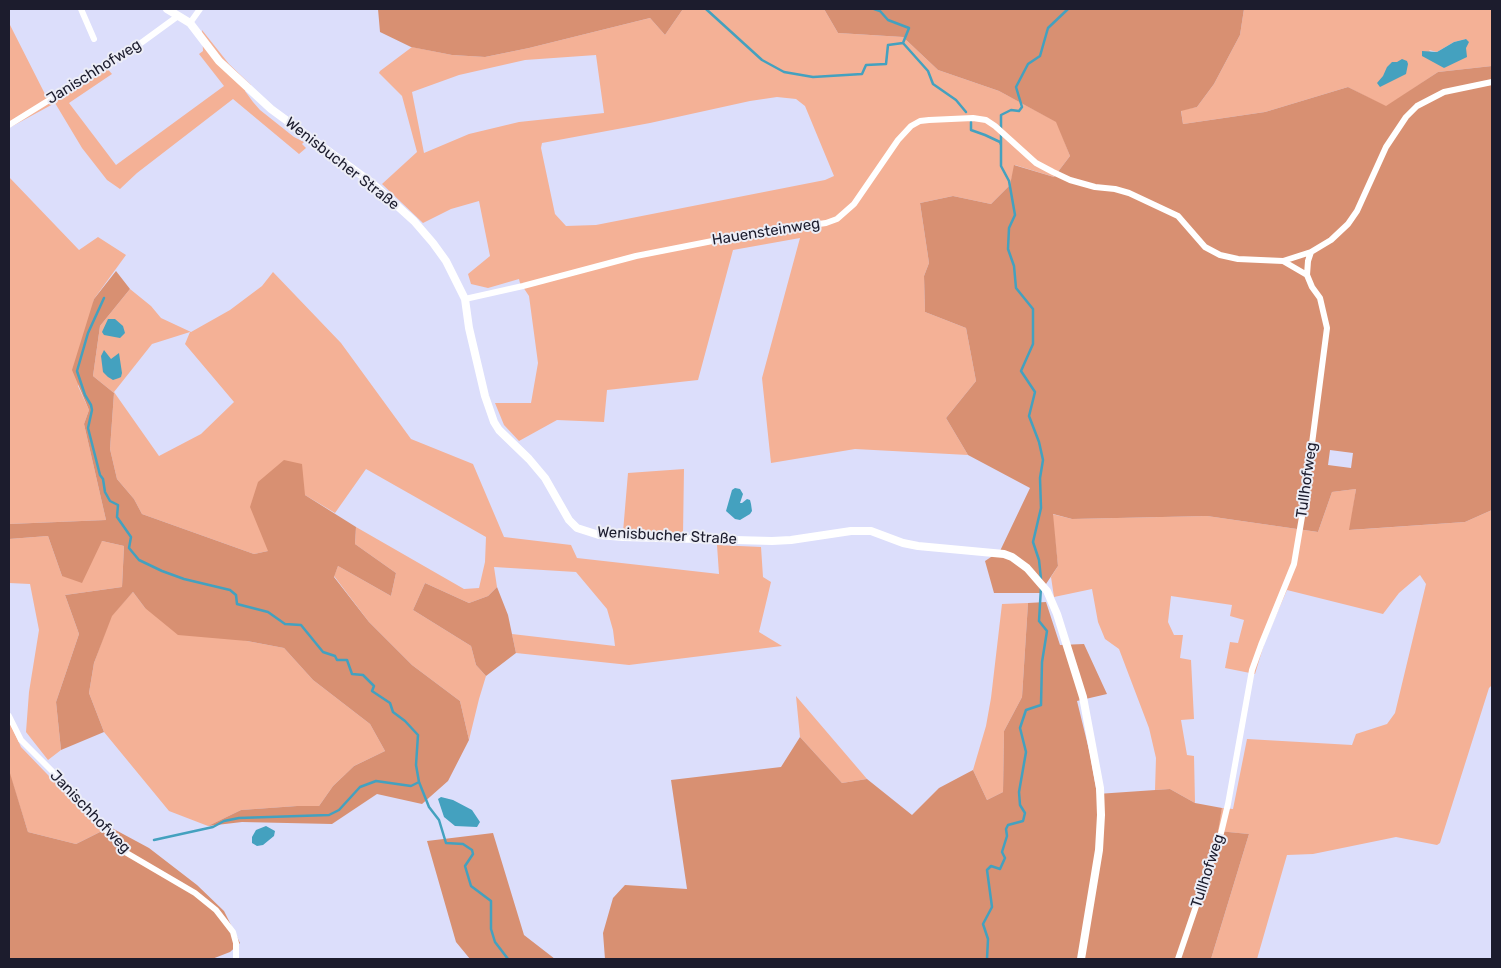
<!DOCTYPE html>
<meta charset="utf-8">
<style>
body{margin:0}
#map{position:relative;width:1501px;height:968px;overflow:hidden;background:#dcdefb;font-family:Rubik,sans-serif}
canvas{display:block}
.frame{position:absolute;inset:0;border:10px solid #1c1c2d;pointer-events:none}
</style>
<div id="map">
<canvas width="1501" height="968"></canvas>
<div class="frame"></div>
</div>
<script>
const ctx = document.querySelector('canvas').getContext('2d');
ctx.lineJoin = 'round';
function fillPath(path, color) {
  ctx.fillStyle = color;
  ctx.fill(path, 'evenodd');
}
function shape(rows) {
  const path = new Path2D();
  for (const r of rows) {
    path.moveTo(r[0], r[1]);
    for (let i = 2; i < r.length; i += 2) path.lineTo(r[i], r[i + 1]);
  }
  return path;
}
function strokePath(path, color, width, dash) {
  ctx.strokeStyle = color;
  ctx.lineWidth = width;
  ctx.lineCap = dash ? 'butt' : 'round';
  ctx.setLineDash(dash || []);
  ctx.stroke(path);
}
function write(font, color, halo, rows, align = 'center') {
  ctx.font = font + ' Rubik,sans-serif';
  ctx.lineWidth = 4;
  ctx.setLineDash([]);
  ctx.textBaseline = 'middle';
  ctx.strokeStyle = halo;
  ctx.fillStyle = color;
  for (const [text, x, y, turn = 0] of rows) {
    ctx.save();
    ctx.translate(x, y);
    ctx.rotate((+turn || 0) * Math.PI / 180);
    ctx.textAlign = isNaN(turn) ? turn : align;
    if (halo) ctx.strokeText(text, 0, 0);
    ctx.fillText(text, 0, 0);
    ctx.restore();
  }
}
const green = shape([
 [683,9,824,9,838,33,903,37,938,70,999,91,1057,122,1070,156,1054,177,1015,165,1010,185,991,204,953,196,920,203,929,263,924,276,925,312,966,328,976,381,946,418,968,455,855,449,771,463,762,378,800,238,733,250,698,380,607,390,604,422,557,420,519,441,504,425,495,403,531,403,538,363,529,296,523,287,521,287,519,279,488,288,471,284,468,274,490,256,479,201,451,209,423,223,382,184,417,152,402,96,379,73,380,71,412,47,452,55,485,57,529,48,650,18,665,35],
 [596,55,604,113,519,122,469,134,424,153,412,92,459,75,525,60],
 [777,97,796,99,805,106,834,176,825,180,596,225,566,226,555,214,541,148,542,143,650,123,750,101],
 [1244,9,1492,9,1492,66,1438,72,1386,107,1348,87,1265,112,1183,124,1181,110,1197,107,1214,84,1240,35],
 [1466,39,1444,68,1429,50,1437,52,1454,42],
 [9,23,47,98,104,65,112,74,69,103,116,165,224,86,199,54,203,51,202,30,229,64,251,85,245,91,253,102,260,110,294,137,304,142,302,144,306,148,299,154,233,99,137,173,120,189,107,180,82,148,55,103,9,128],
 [9,177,79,250,98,237,126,255,94,299,78,386,89,410,84,424,106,520,9,524],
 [273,272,341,343,411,439,473,464,504,537,571,545,577,558,719,574,717,545,761,547,763,577,771,582,759,632,782,646,629,665,516,653,512,634,615,646,613,630,607,609,576,572,494,567,497,587,488,596,469,603,425,583,413,610,471,646,476,665,486,676,479,699,469,740,460,701,412,665,369,622,334,576,338,566,391,596,396,573,355,544,356,527,464,589,479,588,485,562,486,537,366,469,335,513,305,495,268,551,254,554,142,514,134,499,117,479,110,449,114,393,93,376,100,326,130,289,151,306,161,318,191,332,230,310,262,286],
 [190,332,185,344,234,402,201,434,159,456,114,392,152,344],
 [684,469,683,534,623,532,628,473],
 [1356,489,1350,530,1465,522,1492,510,1492,685,1489,688,1440,843,1437,845,1396,837,1313,854,1287,855,1257,959,1211,959,1249,834,1217,831,1222,808,1233,809,1247,739,1352,745,1356,734,1387,724,1395,713,1426,584,1420,575,1399,593,1383,614,1287,590,1265,641,1255,674,1225,668,1230,642,1238,643,1244,620,1230,616,1232,605,1171,596,1168,622,1174,635,1183,635,1180,658,1191,660,1194,719,1181,720,1187,755,1194,756,1195,803,1170,789,1155,790,1156,758,1149,728,1119,649,1105,639,1098,622,1092,589,1054,597,1051,577,1058,566,1052,514,1072,519,1207,516,1318,532,1332,492],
 [48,536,62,576,102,541,124,546,122,587,65,595,79,634,56,702,61,750,48,760,26,732,29,692,39,630,30,584,9,583,9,539],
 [133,592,145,608,247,641,284,648,313,680,370,724,385,751,354,766,333,786,319,806,297,806,241,810,208,826,169,811,104,732,89,693,94,663,111,616],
 [1028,603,1022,697,1004,731,1003,792,987,800,973,770,986,726,991,698,1002,604],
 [796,696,867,779,842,783,800,737],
 [9,721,21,747,102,831,76,844,28,832,9,772]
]);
const forest = shape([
 [378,9,683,9,665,35,650,18,529,48,485,57,452,55,411,47,380,32],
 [824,9,1244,9,1240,35,1214,84,1197,107,1181,111,1183,124,1265,112,1348,87,1386,106,1438,72,1492,66,1492,510,1465,522,1349,530,1356,489,1332,492,1318,532,1207,516,1072,519,1053,514,1058,566,1040,593,994,593,985,561,1000,551,1030,488,968,455,946,418,976,381,966,328,925,312,924,276,929,263,920,203,953,196,991,204,1010,185,1014,165,1054,177,1070,156,1056,122,999,91,938,70,903,37,838,33],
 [1330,450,1353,453,1351,468,1328,465],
 [116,271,130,289,100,326,93,376,114,393,110,449,117,479,134,499,142,514,254,554,268,551,250,507,258,482,284,460,302,464,305,495,356,527,355,544,396,573,391,596,338,566,334,577,369,622,412,665,460,701,469,740,448,781,422,804,377,794,332,824,242,822,208,826,241,810,297,806,319,806,333,786,354,766,385,751,370,724,313,680,284,648,247,641,178,635,145,608,133,592,112,616,94,663,89,693,104,732,61,750,56,702,79,634,65,595,122,587,124,546,102,541,82,583,62,576,48,536,9,539,9,524,106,520,84,424,89,410,72,370,94,299],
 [425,583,469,603,488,596,497,587,508,615,516,653,486,676,476,665,471,646,413,610],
 [1046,602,1060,645,1084,644,1107,694,1077,701,1090,754,1097,794,1170,789,1195,803,1222,808,1218,831,1249,834,1211,959,605,959,603,933,613,898,625,885,687,889,671,780,781,767,800,737,842,783,867,779,912,815,939,788,973,770,987,800,1003,792,1004,731,1022,697,1028,603],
 [9,770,28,832,76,844,110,827,149,848,197,885,224,911,240,943,230,952,212,959,9,959],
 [493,833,524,935,555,959,470,959,456,942,427,841]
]);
const water = shape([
 [1466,39,1469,42,1466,48,1467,57,1444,68,1422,56,1422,51,1437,52,1454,42],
 [1402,59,1407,61,1408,64,1406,74,1380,87,1377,83,1383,76,1387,67,1392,62,1397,62],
 [108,319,115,319,123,326,125,333,120,338,104,335,102,332],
 [104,350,111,359,119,353,122,373,121,377,119,378,113,380,108,377,103,372,101,356],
 [735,488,740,489,743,494,740,503,742,503,747,499,750,500,751,504,752,511,750,514,740,520,735,519,726,511,732,490],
 [441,797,453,800,472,810,480,822,477,827,455,826,444,817,438,799],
 [266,826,275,831,274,836,263,845,257,846,252,843,252,837,256,830]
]);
const stream = shape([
 [706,9,762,60,784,72,813,77,862,74,866,65,886,64,888,45,903,43],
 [874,9,880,11,888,20,909,28,903,43,928,71,933,84,956,100,966,112],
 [971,122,971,130,985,135,1000,142,1001,145],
 [104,298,88,333,77,371,85,395,91,405,92,410,88,428,100,475,103,479,105,492,110,501,118,505,117,517,131,537,129,548,139,560,162,571,184,579,230,590,236,595,237,604,268,612,285,624,301,625,323,652,335,656,337,660,347,660,352,674,363,675,374,686,372,691,390,703,393,712,405,721,418,735,416,765,419,782,429,807,439,820,446,843,463,844,472,850,473,854,465,866,471,886,491,901,491,929,495,942,508,959],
 [1041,579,1039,560,1033,542,1041,508,1040,478,1043,460,1039,442,1029,416,1035,392,1021,371,1033,344,1033,309,1016,288,1014,266,1008,249,1009,228,1015,215,1009,181,1001,166,1001,115,1011,110,1019,111,1022,107,1016,87,1028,64,1040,56,1048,28,1068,9],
 [154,840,213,827,224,821,239,818,329,815,339,810,360,787,376,781,411,786,419,782],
 [987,959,988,939,983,924,992,907,987,870,991,866,1000,869,1005,858,1002,852,1007,836,1006,829,1008,825,1023,821,1025,813,1020,805,1019,792,1026,752,1020,728,1026,710,1041,705,1042,662,1047,631,1039,621,1041,587]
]);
const minor = shape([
 [81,9,94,39],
 [190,23,200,9],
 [9,125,141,43,178,16],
 [1283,261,1311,252,1331,240,1348,224,1357,211,1386,147,1406,117,1417,106,1444,92,1492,82],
 [465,299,523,286,636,256,743,235,826,223,837,219,854,204,898,140,911,126,920,121,929,120,973,118,986,120,995,126,1036,163,1053,172,1070,180,1095,187,1115,189,1129,193,1178,216,1205,247,1220,255,1238,259,1283,261,1307,275],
 [9,716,21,740,74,793,125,852,195,893,216,910,233,932,236,943,236,959],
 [1178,959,1221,833,1228,804,1252,670,1261,645,1294,564,1304,505,1327,328,1320,298,1312,287,1307,275,1308,261,1311,252]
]);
const tertiary = shape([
 [167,9,190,23,219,61,271,109,372,183,414,221,433,243,446,261,465,299,469,328,485,396,494,422,499,430,529,459,545,478,569,520,577,528,599,535,623,537,772,541,791,540,851,531,871,531,903,543,918,546,1004,554,1012,557,1027,568,1047,591,1057,614,1083,697,1100,788,1101,815,1099,850,1081,959]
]);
const streetNames = [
 ["Janischhofweg",94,72,-32],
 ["Wenisbucher Straße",342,164,38],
 ["Hauensteinweg",766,232,-9],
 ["Tullhofweg",1307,480,-82],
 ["Wenisbucher Straße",667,536,3],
 ["Janischhofweg",90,812,46],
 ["Tullhofweg",1208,871,-72]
];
fillPath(green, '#f4b196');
fillPath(forest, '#d89072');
fillPath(water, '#44a1bf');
strokePath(stream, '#44a1bf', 2.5);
strokePath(minor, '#fff', 6);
strokePath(tertiary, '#fff', 8);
write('15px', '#1c1c2d', '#ecedf6', streetNames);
</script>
